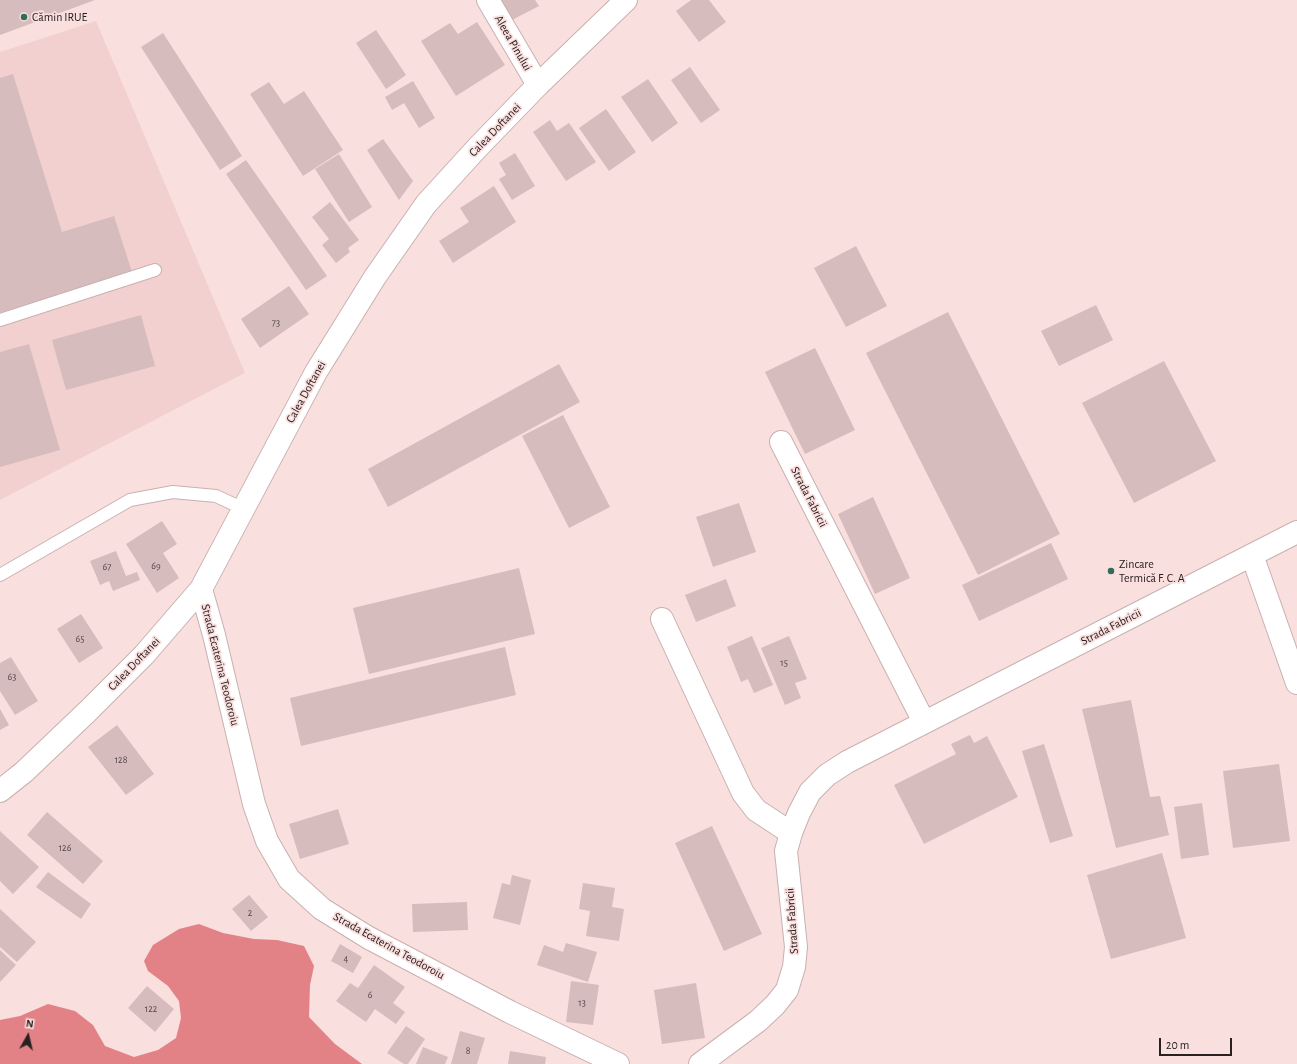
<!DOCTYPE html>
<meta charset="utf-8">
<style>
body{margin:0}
#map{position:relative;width:1297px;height:1064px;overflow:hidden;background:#fadfdf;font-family:"Alegreya Sans",sans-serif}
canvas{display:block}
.north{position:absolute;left:8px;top:1016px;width:40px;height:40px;-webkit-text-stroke:3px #fadfdf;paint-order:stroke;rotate:8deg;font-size:11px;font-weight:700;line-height:16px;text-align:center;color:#292020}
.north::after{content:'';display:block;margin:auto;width:14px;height:18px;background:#292020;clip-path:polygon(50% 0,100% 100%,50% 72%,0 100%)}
.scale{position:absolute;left:1159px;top:1038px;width:73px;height:18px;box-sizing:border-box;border:2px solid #292020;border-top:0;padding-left:5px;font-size:12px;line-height:14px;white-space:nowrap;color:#292020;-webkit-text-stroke:3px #fadfdf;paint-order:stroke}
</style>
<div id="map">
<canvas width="1297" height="1064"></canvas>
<div class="north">N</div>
<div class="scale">20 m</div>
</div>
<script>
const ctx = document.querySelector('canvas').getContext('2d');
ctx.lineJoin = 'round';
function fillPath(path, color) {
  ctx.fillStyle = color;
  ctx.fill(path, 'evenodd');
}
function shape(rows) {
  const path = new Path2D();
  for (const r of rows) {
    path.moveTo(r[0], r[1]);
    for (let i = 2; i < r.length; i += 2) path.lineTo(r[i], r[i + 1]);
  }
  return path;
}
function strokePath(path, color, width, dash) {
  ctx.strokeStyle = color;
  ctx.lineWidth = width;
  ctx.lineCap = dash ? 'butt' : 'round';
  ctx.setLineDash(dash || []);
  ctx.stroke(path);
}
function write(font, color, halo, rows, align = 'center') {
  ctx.font = font + ' "Alegreya Sans",sans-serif';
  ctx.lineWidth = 3.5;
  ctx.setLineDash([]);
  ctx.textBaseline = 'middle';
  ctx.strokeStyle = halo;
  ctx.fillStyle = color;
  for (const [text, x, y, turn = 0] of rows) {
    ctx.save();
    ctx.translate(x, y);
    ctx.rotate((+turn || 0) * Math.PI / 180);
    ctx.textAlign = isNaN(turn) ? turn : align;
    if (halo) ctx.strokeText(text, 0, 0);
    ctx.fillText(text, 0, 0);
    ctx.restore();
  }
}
const built = shape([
 [96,21,245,373,0,500,0,52]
]);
const forest = shape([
 [199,924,223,933,254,939,277,940,304,946,314,966,310,985,309,1017,335,1044,362,1064,0,1064,0,1020,20,1016,48,1004,75,1011,93,1025,105,1046,134,1057,158,1050,176,1038,181,1018,179,1001,168,986,148,971,144,961,153,945,179,929]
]);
const building = shape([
 [0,0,95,0,0,35],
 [499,0,535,0,539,6,510,21],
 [691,0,709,0,726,22,699,42,676,11],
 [477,22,505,65,456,96,421,41,450,23,458,34],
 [376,30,406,75,386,89,356,43],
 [163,33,242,156,220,170,141,47],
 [690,67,720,110,701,123,671,80],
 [13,74,62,232,114,216,132,272,0,313,0,78],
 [648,79,678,123,652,142,621,97],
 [413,81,435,118,419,128,404,103,392,110,385,97],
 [269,82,284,104,304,91,343,150,303,176,250,94],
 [606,109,636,152,609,171,579,128],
 [550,120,557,131,569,123,596,162,566,181,533,132],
 [383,139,413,181,399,200,367,150],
 [515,153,535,186,512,200,499,179,506,175,499,163],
 [339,154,372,207,349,222,315,169],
 [246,160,327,276,306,290,226,174],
 [494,186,516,222,453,263,439,241,469,222,460,208],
 [330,202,359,240,348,248,350,252,336,263,322,245,329,239,312,217],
 [856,246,887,306,846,327,814,268],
 [289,286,309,314,260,348,241,319],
 [1096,305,1113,340,1059,366,1041,331],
 [948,312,1060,534,978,575,866,353],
 [141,315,155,366,66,390,52,340],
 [29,344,60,450,0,467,0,352],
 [815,348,855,430,805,454,765,372],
 [1164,361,1216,461,1134,503,1082,403],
 [559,364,580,402,388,507,368,469],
 [563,415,610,507,569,528,522,436],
 [873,497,910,578,875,594,838,514],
 [739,503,756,552,713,567,696,517],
 [162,521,177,544,163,553,179,578,157,593,126,544],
 [1051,543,1068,579,979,621,962,585],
 [116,551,126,576,137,572,140,580,113,591,109,581,100,585,90,561],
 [519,568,535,634,369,674,353,608],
 [726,579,736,606,696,622,685,595],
 [81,614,103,648,79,663,57,629],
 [752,636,773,685,754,693,748,679,741,682,727,647],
 [789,636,807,679,795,683,801,698,785,705,761,648],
 [505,647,516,695,301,746,290,698],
 [11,657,38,701,15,715,0,691,0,663],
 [1131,700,1150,797,1160,796,1169,835,1116,848,1082,709],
 [0,709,9,725,0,730],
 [117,725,154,774,126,795,88,747],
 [970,735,974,743,987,736,1018,797,924,844,894,785,956,754,951,744],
 [1044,744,1073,836,1050,843,1022,751],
 [1279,764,1290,841,1233,848,1223,771],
 [1202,803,1209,855,1181,859,1174,807],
 [338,809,349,844,300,859,289,824],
 [47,812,103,861,83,884,27,835],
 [712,826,762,934,724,951,675,843],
 [0,831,39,867,13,894,0,881],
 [1162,853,1186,938,1111,959,1087,875],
 [48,872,91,904,81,919,36,887],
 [512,875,531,880,520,925,493,918,502,883,510,885],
 [583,883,615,888,612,907,624,909,619,941,586,936,590,911,579,909],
 [249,895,268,917,251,931,232,909],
 [467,902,468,930,413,932,412,904],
 [0,909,36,942,17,962,0,947],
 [566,943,597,952,588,982,537,965,544,945,563,952],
 [340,944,362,957,353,973,331,961],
 [0,950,16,965,0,982],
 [374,965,405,987,393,1003,405,1012,396,1024,375,1009,366,1022,336,1001,350,983,358,988],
 [571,981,599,985,593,1025,566,1022],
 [696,983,705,1038,662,1044,654,990],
 [147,986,174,1009,155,1032,128,1008],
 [406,1026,425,1039,408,1064,404,1064,387,1053],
 [460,1031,485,1038,477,1064,451,1064],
 [423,1047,448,1057,445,1064,416,1064],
 [510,1051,546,1057,545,1064,508,1064]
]);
const service = shape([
 [0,320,155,270],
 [0,575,130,500,173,492,216,496,244,509]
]);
const minor = shape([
 [488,0,538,85],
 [781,442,924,722],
 [1252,555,1297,683],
 [662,619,743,793,756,810,791,833],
 [700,1064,758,1021,775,1005,787,990,794,967,796,947,786,851,791,833,799,813,810,792,827,775,847,762,1297,532]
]);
const secondary = shape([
 [201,589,214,635,254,804,267,841,289,879,322,909,369,938,510,1012,618,1064],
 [0,791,24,772,88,711,144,655,201,589,316,372,375,277,426,204,478,147,538,85,626,0]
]);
const markers = [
 [24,17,4,"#306c56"],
 [1111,571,4,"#306c56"]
];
const numberNames = [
 ["73",276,323],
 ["69",156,566],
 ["67",107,567],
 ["65",80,639],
 ["15",784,663],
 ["63",12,677],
 ["128",121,760],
 ["126",65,848],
 ["2",250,913],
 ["4",346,959],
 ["6",370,995],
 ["13",582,1003],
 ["122",151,1009],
 ["8",468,1051]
];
const poiNames = [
 ["Cămin IRUE",32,17],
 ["Zincare",1119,564],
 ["Termică F. C. A",1119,578]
];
const streetNames = [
 ["Aleea Pinului",513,43,60],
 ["Calea Doftanei",495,130,-46],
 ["Calea Doftanei",306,392,-61],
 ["Strada Fabricii",809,497,63],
 ["Strada Fabricii",1111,627,-27],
 ["Calea Doftanei",134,664,-46],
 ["Strada Ecaterina Teodoroiu",220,665,76],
 ["Strada Fabricii",792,921,-94],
 ["Strada Ecaterina Teodoroiu",389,946,29]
];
fillPath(built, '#f3d0d0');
fillPath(forest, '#e38286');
fillPath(building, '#d6bcbd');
strokePath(service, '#c9b0b0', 14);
strokePath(minor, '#c9b0b0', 24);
strokePath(secondary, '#c9b0b0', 24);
strokePath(service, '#fff', 12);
strokePath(minor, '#fff', 22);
strokePath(secondary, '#fff', 22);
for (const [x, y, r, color] of markers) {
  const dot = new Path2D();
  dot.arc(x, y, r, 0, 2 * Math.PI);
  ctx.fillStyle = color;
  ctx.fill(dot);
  strokePath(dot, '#fadfdf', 1.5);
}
write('10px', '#544747', null, numberNames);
write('12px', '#292020', '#fadfdf', poiNames, 'left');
write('12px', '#292020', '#fadfdf', streetNames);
</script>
